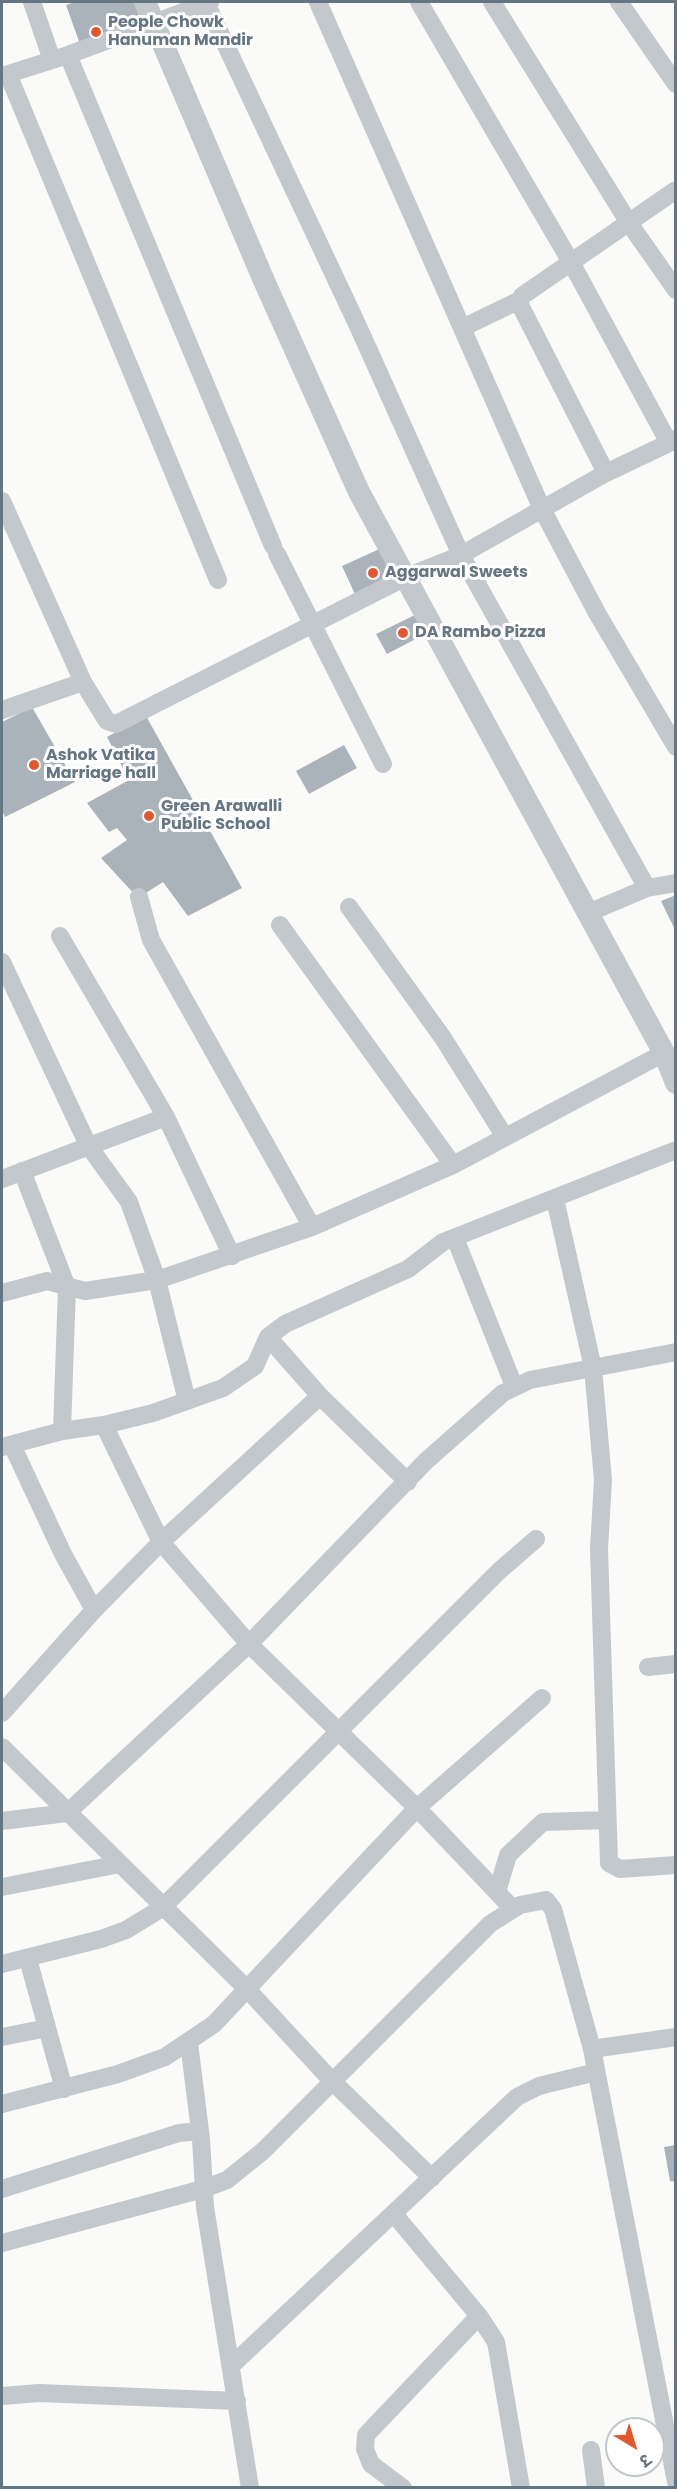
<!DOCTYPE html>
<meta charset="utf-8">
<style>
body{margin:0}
#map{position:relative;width:677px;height:2489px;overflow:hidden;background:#fafaf8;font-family:Poppins,"Noto Sans Devanagari",sans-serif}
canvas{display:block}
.frame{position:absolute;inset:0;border:3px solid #657683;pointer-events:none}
.north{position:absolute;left:605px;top:2417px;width:60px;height:60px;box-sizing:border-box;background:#fff;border:2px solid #c1c8cd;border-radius:50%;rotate:142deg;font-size:16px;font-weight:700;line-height:24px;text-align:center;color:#657683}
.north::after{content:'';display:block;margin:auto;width:21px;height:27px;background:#e4572e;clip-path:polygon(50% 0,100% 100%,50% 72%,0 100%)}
</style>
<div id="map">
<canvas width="677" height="2489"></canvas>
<div class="frame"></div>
<div class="north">उ</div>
</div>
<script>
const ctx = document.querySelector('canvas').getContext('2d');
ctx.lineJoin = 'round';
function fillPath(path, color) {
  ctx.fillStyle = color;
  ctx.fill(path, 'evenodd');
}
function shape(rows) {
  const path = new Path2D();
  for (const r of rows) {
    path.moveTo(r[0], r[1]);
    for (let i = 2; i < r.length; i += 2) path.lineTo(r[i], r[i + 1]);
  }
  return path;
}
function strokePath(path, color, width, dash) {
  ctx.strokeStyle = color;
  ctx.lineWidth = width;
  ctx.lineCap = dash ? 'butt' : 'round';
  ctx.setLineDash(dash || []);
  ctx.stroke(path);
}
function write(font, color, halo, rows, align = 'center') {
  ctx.font = font + ' Poppins,sans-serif';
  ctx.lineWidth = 6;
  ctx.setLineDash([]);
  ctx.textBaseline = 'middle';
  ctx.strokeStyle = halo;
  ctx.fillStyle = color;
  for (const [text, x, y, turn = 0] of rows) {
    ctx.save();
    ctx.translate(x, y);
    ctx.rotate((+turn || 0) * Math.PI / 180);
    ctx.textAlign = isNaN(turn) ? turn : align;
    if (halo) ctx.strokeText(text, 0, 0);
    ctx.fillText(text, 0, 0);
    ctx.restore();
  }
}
const building = shape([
 [75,2,143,2,151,18,81,47,66,5],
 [386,546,405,581,359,603,342,566],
 [419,613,429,632,387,654,376,634],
 [32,707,75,782,5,817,2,811,2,722],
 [146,716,242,888,188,916,163,882,138,898,101,858,127,840,117,828,109,832,87,803,129,780,107,737],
 [344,745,357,768,309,794,296,771],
 [676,895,676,932,661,901],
 [676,2145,676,2182,670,2181,664,2147]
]);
const minor = shape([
 [32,2,52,60],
 [318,2,542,509,597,613,676,747],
 [419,2,572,264,669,443,676,439],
 [492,2,629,223,676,290],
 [619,2,676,84],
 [206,3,357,324,461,555,647,888,676,883],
 [68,55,273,546],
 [8,74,218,580],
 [2,76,68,55,210,2],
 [462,328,520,300],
 [606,473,519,303,522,296,676,190],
 [2,501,83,682,107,721,116,724,406,577,461,555,606,473,669,443],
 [277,554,383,764],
 [2,710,83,682],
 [139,897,151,940,312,1227],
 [349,907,443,1038,505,1137],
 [588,913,647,888],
 [280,925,453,1165],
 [60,936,166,1117,232,1256],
 [2,962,88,1145,129,1202,157,1280,187,1401],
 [22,1171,67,1287,62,1431],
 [2,1179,166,1117],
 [555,1199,593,1368,603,1480,599,1549,609,1863,620,1869,676,1865],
 [455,1238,514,1386],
 [2,1293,47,1281,85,1291,157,1280,312,1227,453,1165,664,1053],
 [268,1337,320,1396,408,1482],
 [104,1425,161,1542,249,1644,417,1808,513,1909],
 [12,1445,63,1554,94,1610],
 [2,1447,62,1431,104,1425,153,1413,223,1388,255,1366,268,1337,285,1324,408,1269,443,1242,676,1150],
 [648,1667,676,1664],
 [2,1713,94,1610,161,1542,320,1396],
 [2,1747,247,1989,332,2081,432,2178],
 [2,1821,67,1813,249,1644,426,1461,503,1393,530,1380,676,1352],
 [2,1887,120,1864],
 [497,1892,508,1855,543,1822,607,1820],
 [28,1959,64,2089],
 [2,1964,101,1939,126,1930,162,1908,499,1571,536,1539],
 [2,2037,47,2028],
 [189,2043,201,2139,205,2207,250,2488],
 [592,2049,676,2037],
 [2,2104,118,2074,165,2057,214,2024,417,1808,542,1698],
 [2,2189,179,2133,200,2131],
 [394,2214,479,2316,496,2342,521,2488],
 [2,2243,203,2189,227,2180,263,2151,490,1924,520,1905,546,1900,553,1909,592,2049,676,2482],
 [232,2365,517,2097,539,2086,596,2072],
 [2,2396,39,2393,237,2401],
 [591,2450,596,2488],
 [403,2488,371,2464,365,2449,366,2435,479,2316]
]);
const tertiary = shape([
 [145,2,265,283,359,492,664,1053,676,1083]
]);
const markers = [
 [96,32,6,"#e4572e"],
 [373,573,6,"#e4572e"],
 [403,633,6,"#e4572e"],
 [34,765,6,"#e4572e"],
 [149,816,6,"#e4572e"]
];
const poiNames = [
 ["People Chowk",108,23],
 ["Hanuman Mandir",108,41],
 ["Aggarwal Sweets",385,573],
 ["DA Rambo Pizza",415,633],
 ["Ashok Vatika",46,756],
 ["Marriage hall",46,774],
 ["Green Arawalli",161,807],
 ["Public School",161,825]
];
fillPath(building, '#aab3b9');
strokePath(minor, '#c3c8cc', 18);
strokePath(tertiary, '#c3c8cc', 22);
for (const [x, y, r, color] of markers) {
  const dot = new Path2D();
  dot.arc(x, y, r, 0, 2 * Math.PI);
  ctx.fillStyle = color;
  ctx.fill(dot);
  strokePath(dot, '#fff', 2);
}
write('bold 16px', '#657683', '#fff', poiNames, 'left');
</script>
